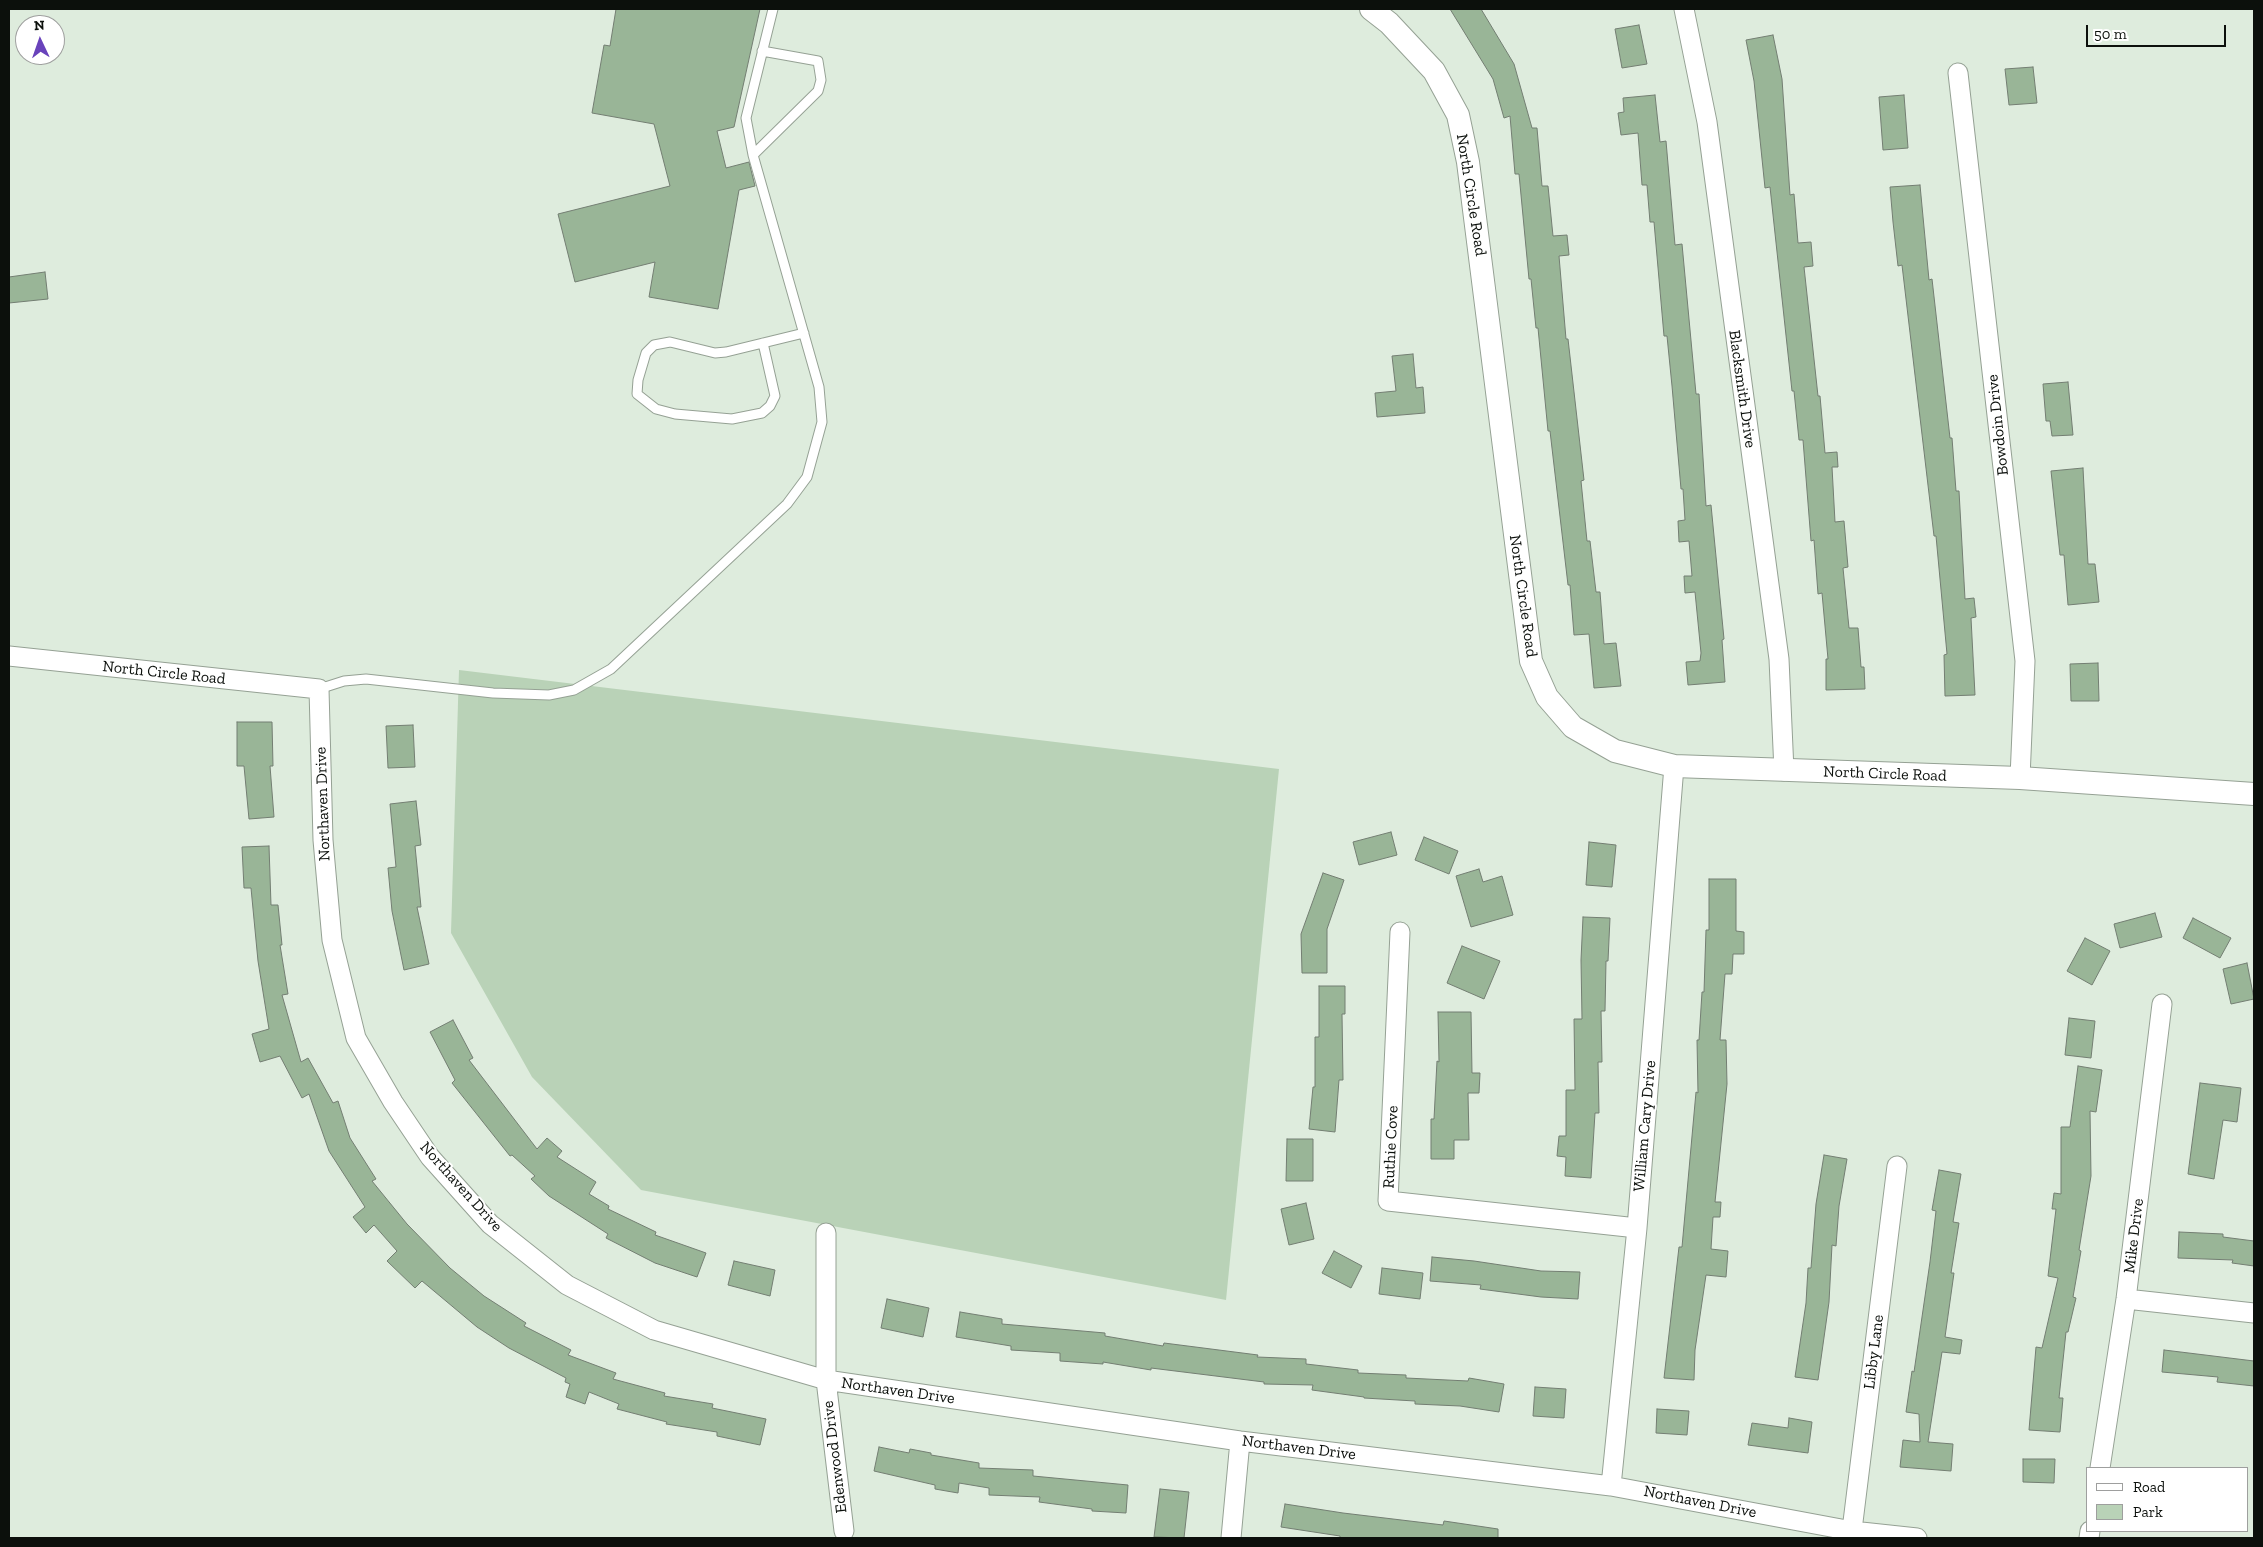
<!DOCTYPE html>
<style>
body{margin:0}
#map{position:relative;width:2263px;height:1547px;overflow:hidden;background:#deecdd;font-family:"Zilla Slab",serif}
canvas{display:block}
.frame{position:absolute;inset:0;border:10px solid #0c100c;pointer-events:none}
.legend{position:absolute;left:2086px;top:1467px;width:162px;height:65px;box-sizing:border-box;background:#fff;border:1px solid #9e9f9e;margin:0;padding:6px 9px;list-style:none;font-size:15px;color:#0c100c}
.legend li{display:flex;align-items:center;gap:10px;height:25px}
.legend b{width:25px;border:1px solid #9e9f9e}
.north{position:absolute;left:15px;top:15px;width:50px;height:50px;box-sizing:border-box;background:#fff;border:1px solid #9e9f9e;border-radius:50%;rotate:357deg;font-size:14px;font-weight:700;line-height:20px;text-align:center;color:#0c100c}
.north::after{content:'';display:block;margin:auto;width:18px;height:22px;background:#6943bb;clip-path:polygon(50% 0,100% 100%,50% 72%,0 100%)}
.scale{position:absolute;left:2086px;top:25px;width:140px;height:22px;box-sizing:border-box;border:2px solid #0c100c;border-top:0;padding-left:6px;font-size:15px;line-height:18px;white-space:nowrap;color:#0c100c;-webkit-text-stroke:4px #fff;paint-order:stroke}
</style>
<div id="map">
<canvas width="2263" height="1547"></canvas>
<div class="frame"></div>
<ul class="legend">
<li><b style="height:6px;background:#fff"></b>Road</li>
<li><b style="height:14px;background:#b9d2b7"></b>Park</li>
</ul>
<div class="north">N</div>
<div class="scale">50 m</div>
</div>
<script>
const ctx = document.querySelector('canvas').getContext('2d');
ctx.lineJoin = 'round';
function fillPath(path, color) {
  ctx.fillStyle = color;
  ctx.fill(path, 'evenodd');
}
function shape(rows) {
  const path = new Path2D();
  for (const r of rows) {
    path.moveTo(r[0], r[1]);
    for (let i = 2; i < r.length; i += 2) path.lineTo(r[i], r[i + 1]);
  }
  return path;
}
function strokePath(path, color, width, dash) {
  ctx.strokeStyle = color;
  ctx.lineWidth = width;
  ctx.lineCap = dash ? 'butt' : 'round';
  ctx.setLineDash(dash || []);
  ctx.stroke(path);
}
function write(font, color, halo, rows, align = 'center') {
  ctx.font = font + ' "Zilla Slab",serif';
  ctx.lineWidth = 4;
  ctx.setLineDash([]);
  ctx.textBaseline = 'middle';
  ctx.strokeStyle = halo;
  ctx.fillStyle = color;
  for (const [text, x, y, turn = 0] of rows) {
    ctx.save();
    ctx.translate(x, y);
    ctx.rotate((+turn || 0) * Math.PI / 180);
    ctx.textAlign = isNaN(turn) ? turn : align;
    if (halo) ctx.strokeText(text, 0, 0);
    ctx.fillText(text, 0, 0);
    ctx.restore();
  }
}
const green = shape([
 [459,670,1279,769,1226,1300,641,1190,532,1077,451,933]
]);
const building = shape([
 [616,9,760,9,734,127,717,131,726,168,749,162,755,186,739,190,718,309,649,297,655,262,575,282,558,214,670,186,654,124,592,113,604,45,610,46,616,9],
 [1450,9,1481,9,1514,64,1532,128,1537,128,1542,186,1548,186,1553,236,1567,235,1569,255,1559,256,1566,339,1568,339,1584,480,1581,481,1587,541,1590,541,1596,592,1600,592,1604,644,1616,643,1621,686,1594,688,1589,634,1574,635,1570,585,1568,585,1550,431,1548,431,1538,328,1536,328,1531,279,1529,279,1519,174,1515,174,1510,116,1504,118,1493,79,1450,9],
 [1639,25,1647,64,1622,68,1615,29,1639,25],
 [1773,35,1782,79,1790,195,1794,194,1798,243,1811,242,1813,266,1804,267,1818,396,1820,396,1825,453,1837,452,1838,467,1832,467,1835,522,1844,521,1848,567,1843,568,1849,628,1858,628,1861,667,1864,667,1865,689,1826,690,1826,659,1828,659,1822,593,1818,594,1814,540,1811,541,1803,440,1799,440,1794,391,1792,391,1770,187,1765,188,1754,81,1746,40,1773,35],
 [2033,67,2037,103,2009,105,2005,69,2033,67],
 [1655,95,1660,142,1666,141,1675,245,1682,244,1696,394,1699,394,1706,506,1711,505,1724,639,1722,640,1725,682,1688,685,1686,662,1700,661,1701,653,1695,592,1685,593,1684,576,1692,576,1689,541,1679,542,1678,521,1685,520,1683,489,1681,489,1672,386,1667,336,1664,336,1654,222,1650,222,1647,185,1642,185,1638,133,1621,135,1618,113,1624,112,1623,98,1655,95],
 [1904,95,1908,148,1883,150,1879,97,1904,95],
 [1920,185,1929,280,1932,279,1950,438,1952,438,1956,491,1959,491,1965,599,1974,598,1976,617,1971,618,1975,695,1945,696,1944,655,1947,654,1936,536,1934,536,1902,265,1898,266,1893,222,1890,187,1920,185],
 [45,272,48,299,9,303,9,277,45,272],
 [1413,354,1416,388,1423,387,1425,413,1377,417,1375,393,1396,391,1392,356,1413,354],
 [2068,382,2073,435,2052,436,2050,421,2046,421,2043,384,2068,382],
 [2083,468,2088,564,2095,564,2099,602,2068,605,2064,555,2060,555,2051,471,2083,468],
 [2098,663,2099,701,2071,701,2070,664,2098,663],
 [237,722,272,722,273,766,270,766,274,817,249,819,244,766,237,766,237,722],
 [413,725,415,767,388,768,386,726,413,725],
 [416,801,421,845,415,846,421,907,417,907,429,964,404,970,392,911,388,868,396,867,390,804,416,801],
 [1391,832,1397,855,1359,865,1353,842,1391,832],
 [1424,837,1458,851,1449,874,1415,860,1424,837],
 [1589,842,1616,845,1612,887,1586,885,1589,842],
 [269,846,271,905,278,905,282,945,280,945,288,994,282,995,301,1062,308,1058,333,1103,338,1101,350,1138,376,1179,372,1181,407,1224,450,1268,484,1296,526,1323,524,1326,571,1350,568,1355,616,1373,613,1379,665,1393,664,1396,713,1404,712,1408,766,1419,760,1445,717,1436,717,1432,666,1424,667,1422,617,1409,619,1404,589,1392,585,1404,566,1397,570,1384,565,1382,566,1378,509,1348,477,1327,422,1281,415,1288,387,1261,397,1251,374,1225,366,1233,353,1217,365,1207,329,1151,309,1094,302,1098,280,1056,260,1062,252,1034,269,1029,258,961,251,888,244,888,242,847,269,846],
 [1479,869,1483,882,1502,876,1513,915,1471,927,1456,876,1479,869],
 [1323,873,1344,880,1327,929,1327,973,1302,973,1301,934,1323,873],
 [1709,879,1736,879,1736,931,1744,932,1744,954,1733,954,1732,974,1725,974,1720,1040,1726,1040,1727,1084,1715,1202,1721,1202,1720,1217,1713,1217,1711,1249,1728,1251,1726,1277,1706,1275,1695,1350,1694,1380,1664,1378,1679,1247,1682,1247,1696,1092,1698,1093,1697,1040,1699,1040,1702,992,1704,992,1706,930,1709,930,1709,879],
 [2155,913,2162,937,2120,948,2114,924,2155,913],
 [1583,917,1610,918,1608,961,1606,961,1605,1011,1601,1011,1602,1062,1598,1062,1599,1113,1595,1113,1591,1178,1565,1176,1566,1157,1557,1156,1559,1136,1566,1136,1566,1090,1575,1090,1574,1019,1582,1019,1581,960,1583,917],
 [2193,918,2231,938,2220,958,2183,938,2193,918],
 [2085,938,2110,951,2092,985,2067,971,2085,938],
 [1462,946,1500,961,1484,999,1447,983,1462,946],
 [2247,963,2254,999,2231,1004,2223,969,2247,963],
 [1319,986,1345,986,1345,1014,1342,1014,1343,1080,1339,1080,1335,1132,1309,1129,1313,1087,1315,1087,1315,1037,1319,1037,1319,986],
 [1438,1012,1471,1012,1472,1073,1480,1073,1479,1093,1468,1093,1469,1140,1454,1140,1454,1159,1431,1159,1431,1119,1434,1119,1437,1061,1439,1062,1438,1012],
 [2069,1018,2095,1021,2091,1058,2065,1055,2069,1018],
 [453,1020,473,1058,469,1060,537,1149,547,1138,562,1151,557,1157,596,1182,589,1194,609,1206,608,1209,656,1232,655,1235,706,1253,697,1277,655,1263,606,1238,608,1234,549,1196,531,1179,535,1176,512,1155,510,1156,452,1083,455,1080,430,1032,453,1020],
 [2078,1066,2102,1070,2096,1112,2090,1111,2091,1176,2079,1250,2081,1251,2073,1297,2076,1298,2068,1332,2066,1332,2059,1398,2063,1398,2060,1432,2029,1430,2036,1347,2042,1348,2058,1278,2048,1276,2056,1209,2052,1209,2054,1193,2061,1194,2061,1127,2070,1127,2078,1066],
 [2200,1083,2241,1088,2237,1122,2223,1120,2214,1179,2188,1174,2200,1083],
 [1287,1139,1313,1139,1313,1181,1286,1181,1287,1139],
 [1824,1155,1847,1159,1839,1206,1836,1246,1832,1245,1829,1302,1818,1380,1795,1377,1806,1303,1808,1268,1811,1268,1816,1204,1824,1155],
 [1939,1170,1961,1174,1953,1222,1959,1223,1951,1273,1954,1273,1945,1337,1962,1340,1960,1354,1942,1352,1928,1442,1953,1444,1951,1471,1900,1467,1903,1440,1920,1442,1919,1414,1906,1412,1912,1371,1914,1372,1930,1262,1936,1211,1932,1210,1939,1170],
 [1306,1203,1314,1239,1289,1245,1281,1209,1306,1203],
 [2179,1232,2223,1234,2223,1237,2254,1241,2254,1266,2232,1263,2233,1260,2178,1258,2179,1232],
 [1334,1251,1362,1266,1351,1288,1322,1273,1334,1251],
 [1432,1257,1474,1261,1541,1271,1580,1272,1578,1299,1541,1297,1480,1289,1481,1285,1430,1281,1432,1257],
 [734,1261,775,1270,770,1296,728,1285,734,1261],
 [1382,1268,1423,1273,1420,1299,1379,1294,1382,1268],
 [887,1299,929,1308,923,1337,881,1328,887,1299],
 [960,1312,1002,1319,1002,1324,1105,1333,1105,1336,1163,1346,1164,1343,1258,1355,1257,1357,1306,1359,1306,1364,1358,1370,1358,1373,1406,1375,1406,1378,1468,1381,1469,1378,1504,1384,1499,1412,1460,1406,1415,1404,1415,1401,1364,1398,1364,1397,1312,1390,1313,1385,1264,1384,1264,1382,1151,1368,1151,1370,1103,1362,1103,1364,1060,1361,1060,1353,1011,1350,1011,1346,956,1337,960,1312],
 [2164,1350,2254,1361,2254,1386,2217,1382,2218,1377,2162,1372,2164,1350],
 [1535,1387,1566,1389,1564,1418,1533,1416,1535,1387],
 [1657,1409,1689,1411,1687,1435,1656,1433,1657,1409],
 [1789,1418,1812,1422,1808,1453,1748,1445,1752,1423,1788,1428,1789,1418],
 [879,1447,909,1453,910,1449,931,1453,931,1455,979,1463,979,1468,1033,1470,1033,1476,1128,1485,1126,1513,1092,1511,1092,1509,1039,1502,1040,1497,989,1495,989,1488,959,1483,958,1493,935,1489,935,1485,874,1471,879,1447],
 [2023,1459,2055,1459,2054,1483,2023,1482,2023,1459],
 [1160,1489,1189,1492,1184,1538,1154,1537,1160,1489],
 [1285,1504,1343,1513,1443,1525,1444,1521,1498,1529,1498,1538,1340,1538,1340,1536,1281,1527,1285,1504]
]);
const service = shape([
 [753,155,818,91,821,80,818,61,762,51],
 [763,343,775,396,770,406,762,413,732,419,675,414,656,409,637,394,638,380,646,353,654,345,670,342,715,353,726,352,804,333],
 [319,689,344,681,366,679,493,693,549,695,574,690,611,669,787,504,807,477,822,422,819,387,753,155,746,118,773,9]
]);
const minor = shape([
 [1684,9,1707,122,1779,659,1784,771],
 [1958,73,2025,661,2020,778],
 [9,656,319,689,323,840,332,940,356,1038,393,1102,430,1157,490,1224,567,1285,654,1330,826,1380,1240,1441,1611,1486,1852,1531,1917,1538],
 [1400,932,1388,1201,1637,1228],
 [826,1233,826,1380,844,1531],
 [2126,1299,2254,1313],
 [2100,1468,2126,1299,2162,1004],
 [1611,1486,1637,1228,1674,766],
 [1231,1538,1240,1441],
 [1851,1538,1897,1166],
 [2089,1538,2090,1531]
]);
const tertiary = shape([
 [1371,9,1389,23,1434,71,1458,115,1468,162,1531,661,1547,697,1573,727,1615,751,1674,766,2020,778,2254,794]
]);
const streetNames = [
 ["North Circle Road",1471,195,81],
 ["Blacksmith Drive",1742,389,82],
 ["Bowdoin Drive",1998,425,-96],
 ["North Circle Road",1523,596,82],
 ["North Circle Road",164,673,6],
 ["North Circle Road",1885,774,2],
 ["Northaven Drive",323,804,-92],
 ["William Cary Drive",1645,1126,-85],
 ["Ruthie Cove",1391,1147,-87],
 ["Northaven Drive",461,1187,48],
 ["Mike Drive",2134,1236,-83],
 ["Libby Lane",1874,1352,-83],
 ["Northaven Drive",898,1391,8],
 ["Northaven Drive",1299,1448,7],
 ["Edenwood Drive",835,1457,-97],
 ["Northaven Drive",1700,1502,11]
];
fillPath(green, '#b9d2b7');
fillPath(building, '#99b597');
strokePath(building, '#737e72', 1);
strokePath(service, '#95a194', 11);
strokePath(minor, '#95a194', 21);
strokePath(tertiary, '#95a194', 24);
strokePath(service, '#fff', 9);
strokePath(minor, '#fff', 19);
strokePath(tertiary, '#fff', 22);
write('16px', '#0c100c', '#fff', streetNames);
</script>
